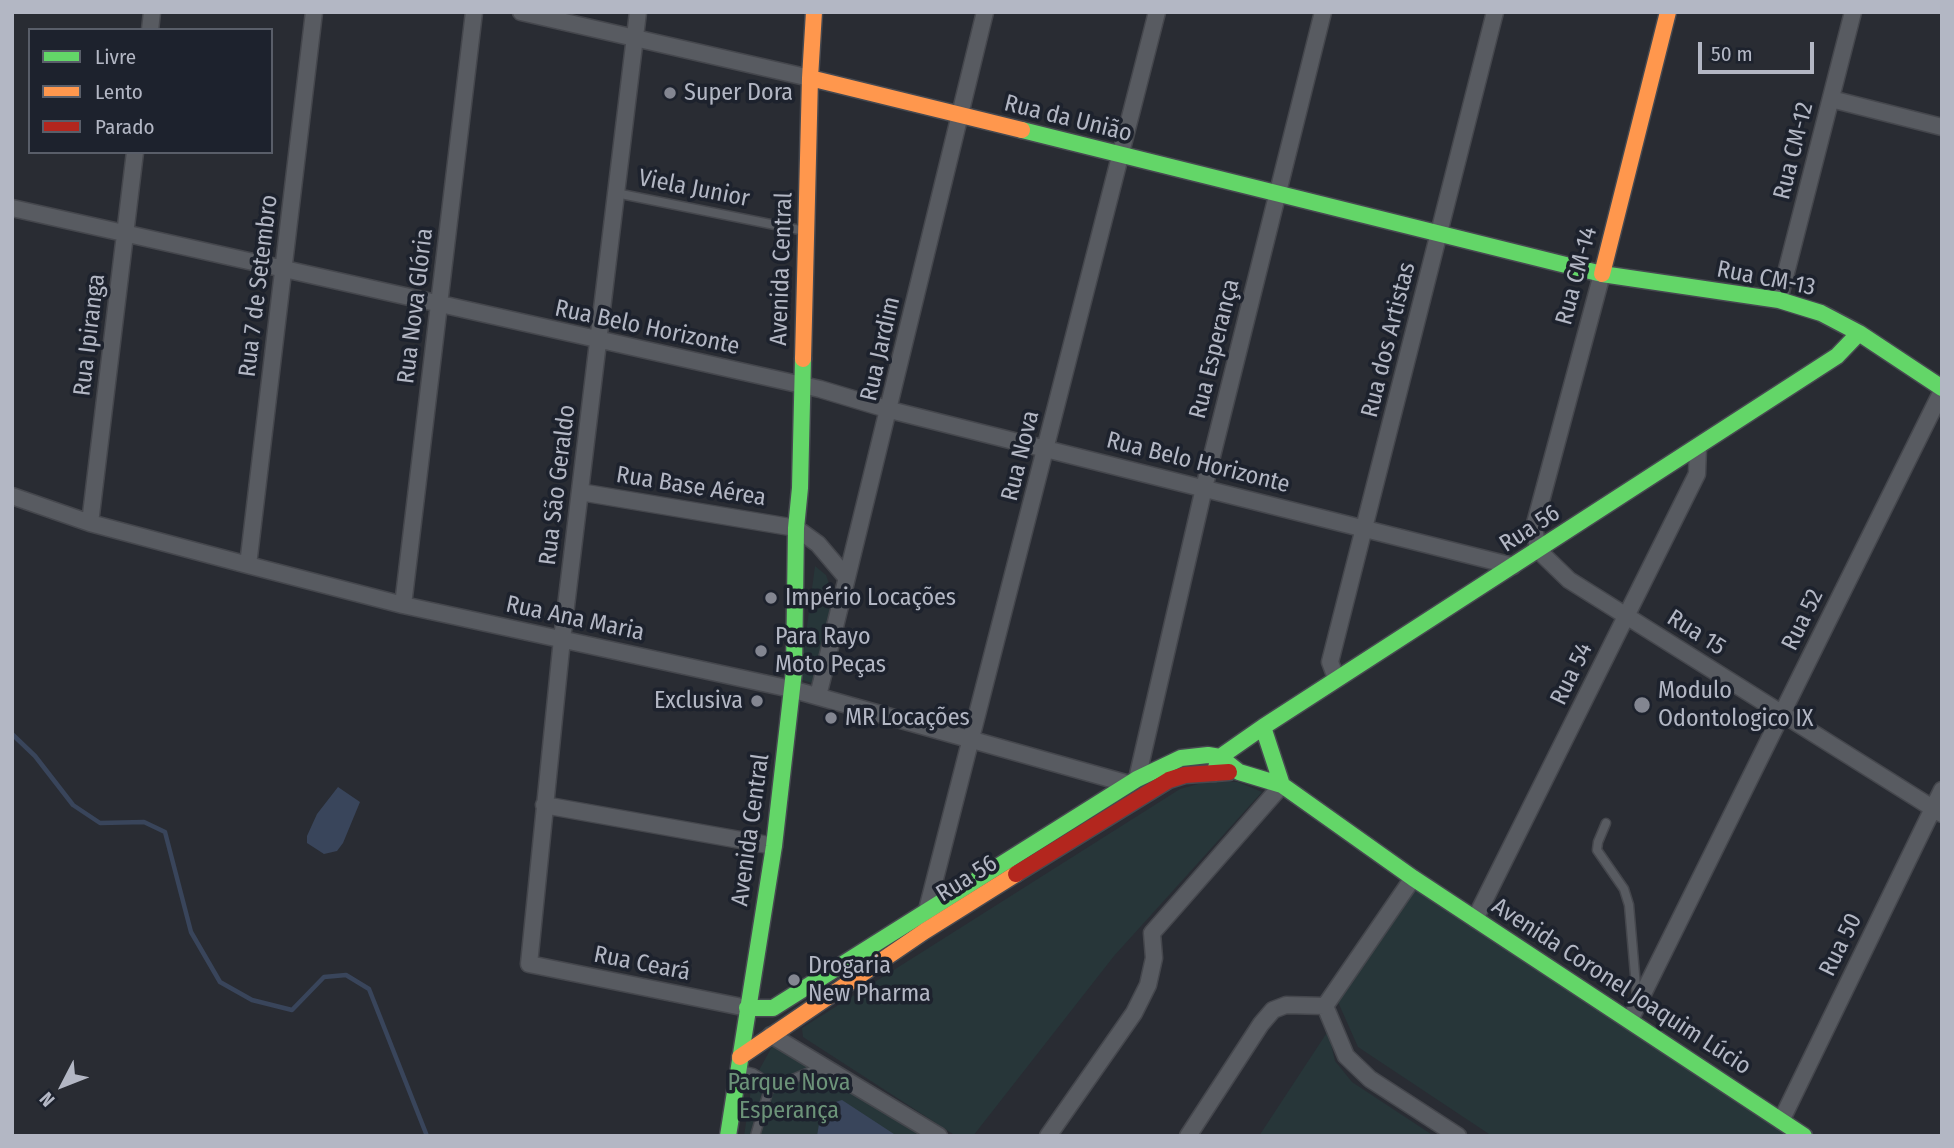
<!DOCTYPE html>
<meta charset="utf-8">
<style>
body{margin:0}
#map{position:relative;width:1954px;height:1148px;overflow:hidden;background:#292c33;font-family:"Fira Sans Condensed",sans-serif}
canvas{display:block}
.frame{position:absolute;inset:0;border:14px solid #b3b7c4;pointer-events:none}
.legend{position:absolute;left:28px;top:28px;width:245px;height:126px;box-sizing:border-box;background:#1d222d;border:2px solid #595e69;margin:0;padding:9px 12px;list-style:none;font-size:21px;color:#b3b7c4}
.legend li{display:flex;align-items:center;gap:14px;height:35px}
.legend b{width:35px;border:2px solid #595e69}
.north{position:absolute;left:28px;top:1050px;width:70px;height:70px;-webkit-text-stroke:5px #1d222d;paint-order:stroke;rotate:228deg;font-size:19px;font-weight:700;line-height:28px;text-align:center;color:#b3b7c4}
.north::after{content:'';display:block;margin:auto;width:24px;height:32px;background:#b3b7c4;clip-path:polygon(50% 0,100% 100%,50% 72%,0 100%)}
.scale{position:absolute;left:1698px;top:42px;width:116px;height:32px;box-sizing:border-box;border:4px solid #b3b7c4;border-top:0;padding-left:9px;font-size:21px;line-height:24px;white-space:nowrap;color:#b3b7c4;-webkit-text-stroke:5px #1d222d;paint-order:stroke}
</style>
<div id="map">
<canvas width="1954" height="1148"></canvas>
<div class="frame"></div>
<ul class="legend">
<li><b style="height:9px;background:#63d668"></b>Livre</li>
<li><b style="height:9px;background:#ff974d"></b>Lento</li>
<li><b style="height:9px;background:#b3261e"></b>Parado</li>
</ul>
<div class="north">N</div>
<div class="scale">50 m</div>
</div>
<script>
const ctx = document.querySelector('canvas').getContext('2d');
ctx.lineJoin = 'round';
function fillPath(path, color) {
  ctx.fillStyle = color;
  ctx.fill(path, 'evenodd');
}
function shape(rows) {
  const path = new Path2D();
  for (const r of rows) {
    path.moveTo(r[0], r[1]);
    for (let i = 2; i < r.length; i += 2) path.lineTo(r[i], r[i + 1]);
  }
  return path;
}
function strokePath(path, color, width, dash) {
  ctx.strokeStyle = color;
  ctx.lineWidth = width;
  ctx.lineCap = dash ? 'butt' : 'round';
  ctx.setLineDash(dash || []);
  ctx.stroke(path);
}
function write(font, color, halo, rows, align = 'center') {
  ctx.font = font + ' "Fira Sans Condensed",sans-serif';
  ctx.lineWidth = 7;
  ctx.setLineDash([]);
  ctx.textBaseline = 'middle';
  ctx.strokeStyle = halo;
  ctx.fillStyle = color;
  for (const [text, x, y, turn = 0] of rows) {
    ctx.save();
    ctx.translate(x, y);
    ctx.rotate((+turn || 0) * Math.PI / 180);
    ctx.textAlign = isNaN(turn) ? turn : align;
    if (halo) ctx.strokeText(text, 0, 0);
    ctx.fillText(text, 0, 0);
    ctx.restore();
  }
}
const green = shape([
 [815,566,826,575,834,598,812,683,800,679],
 [1209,781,1238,782,1262,792,1114,956,973,1136,956,1136,803,1037,802,1028,1180,789],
 [1417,884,1794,1136,1492,1136,1358,1047,1338,1002],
 [1328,1031,1335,1061,1352,1082,1434,1136,1259,1136],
 [775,1041,929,1136,744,1136,752,1083]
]);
const water = shape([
 [338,787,360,802,343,843,337,851,324,854,307,843,307,836,317,814],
 [842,1100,897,1136,817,1136,820,1118,829,1104]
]);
const stream = shape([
 [12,734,35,756,73,805,100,823,144,822,165,832,191,932,220,982,252,1000,292,1010,324,977,346,975,369,989,427,1136]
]);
const lane = shape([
 [616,193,805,231],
 [1606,823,1598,842,1597,850,1624,889,1629,905,1637,998],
 [741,1070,753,1073,761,1078,769,1089,755,1136],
 [769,1089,821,1067]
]);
const street = shape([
 [521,12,810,78],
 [638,12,562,639,529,964,747,1008],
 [150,30,152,12],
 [1831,99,1942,127],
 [12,208,820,389,890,410,1513,566],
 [1602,274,1534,527,1538,550,1569,580,1942,814],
 [1779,300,1853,12],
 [580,492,796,528,818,544,846,577],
 [12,496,90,523,248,565,403,605,791,689,1129,784],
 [90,523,135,152],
 [248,565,314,12],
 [403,605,474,12],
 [1336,678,1330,662,1495,12],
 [818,696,985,12],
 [1137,779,1204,488,1323,12],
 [544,805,774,846],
 [927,910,1157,12],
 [1475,919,1697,474,1698,447],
 [1325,1006,1346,1056,1370,1079,1458,1136],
 [1630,1020,1942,391],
 [771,1035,939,1136],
 [1781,1121,1942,790],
 [1048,1136,1134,1013,1148,985,1154,958,1152,933,1282,785],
 [1188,1136,1261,1024,1273,1010,1286,1005,1325,1006,1413,878]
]);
const fast = shape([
 [1022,130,1602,274,1779,300,1821,313,1859,333,1942,388],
 [1263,727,1282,785],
 [1220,757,1239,772,1282,785,1413,878,1804,1136],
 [1214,773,1220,757,1263,727,1837,356,1859,333],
 [747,1008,773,1008,1137,779,1181,758,1208,755,1220,757],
 [728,1136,774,846,794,671,796,528,800,488,803,359]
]);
const slow = shape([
 [810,78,1022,130],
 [1602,274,1668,12],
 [803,359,810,78,814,12],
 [740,1057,925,931,1016,874]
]);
const jam = shape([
 [1016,874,1169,780,1185,775,1229,772]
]);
const markers = [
 [670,93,7,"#838691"],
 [771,598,7,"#838691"],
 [761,651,7,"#838691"],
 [757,701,7,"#838691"],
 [1642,705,9,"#838691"],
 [831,718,7,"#838691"],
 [794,980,7,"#838691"]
];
const poiNames = [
 ["Super Dora",684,93],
 ["Império Locações",785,598],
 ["Para Rayo",775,637],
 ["Moto Peças",775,665],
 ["Modulo",1658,691],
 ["Odontologico IX",1658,719],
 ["Exclusiva",743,701,"right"],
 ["MR Locações",845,718],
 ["Drogaria",808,966],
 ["New Pharma",808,994]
];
const streetNames = [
 ["Rua da União",1068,119,14],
 ["Rua CM-12",1794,151,-76],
 ["Viela Junior",694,189,11],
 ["Avenida Central",782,269,-88],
 ["Rua CM-14",1577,276,-75],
 ["Rua CM-13",1766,279,11],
 ["Rua 7 de Setembro",259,286,-83],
 ["Rua Nova Glória",416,306,-83],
 ["Rua Belo Horizonte",647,328,12],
 ["Rua Ipiranga",90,335,-83],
 ["Rua dos Artistas",1389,340,-76],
 ["Rua Jardim",881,349,-77],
 ["Rua Esperança",1215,349,-76],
 ["Rua Nova",1021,456,-76],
 ["Rua Belo Horizonte",1198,463,14],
 ["Rua São Geraldo",558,485,-83],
 ["Rua Base Aérea",691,487,9],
 ["Rua 56",1530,529,-33],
 ["Rua Ana Maria",575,619,12],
 ["Rua 52",1803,620,-64],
 ["Rua 15",1696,633,32],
 ["Rua 54",1572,674,-64],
 ["Avenida Central",751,830,-82],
 ["Rua 56",967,879,-32],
 ["Rua 50",1841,945,-64],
 ["Rua Ceará",642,964,11],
 ["Avenida Coronel Joaquim Lúcio",1621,987,33]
];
const parkNames = [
 ["Parque Nova",789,1083],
 ["Esperança",789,1111]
];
fillPath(green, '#273639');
fillPath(water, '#39455b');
strokePath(stream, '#39455b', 4.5);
strokePath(lane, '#45474d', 11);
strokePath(street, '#45474d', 19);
strokePath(fast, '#464950', 19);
strokePath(slow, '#464950', 19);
strokePath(jam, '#464950', 19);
strokePath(lane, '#585b61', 8);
strokePath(street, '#585b61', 16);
strokePath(fast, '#63d668', 16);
strokePath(slow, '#ff974d', 16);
strokePath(jam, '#b3261e', 16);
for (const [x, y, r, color] of markers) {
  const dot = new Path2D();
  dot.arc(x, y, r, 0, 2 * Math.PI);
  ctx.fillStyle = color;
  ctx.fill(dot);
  strokePath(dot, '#1d222d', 2.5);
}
write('24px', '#b3b7c4', '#1d222d', poiNames, 'left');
write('24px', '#b3b7c4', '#1d222d', streetNames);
write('24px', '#6c9379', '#1d222d', parkNames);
</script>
